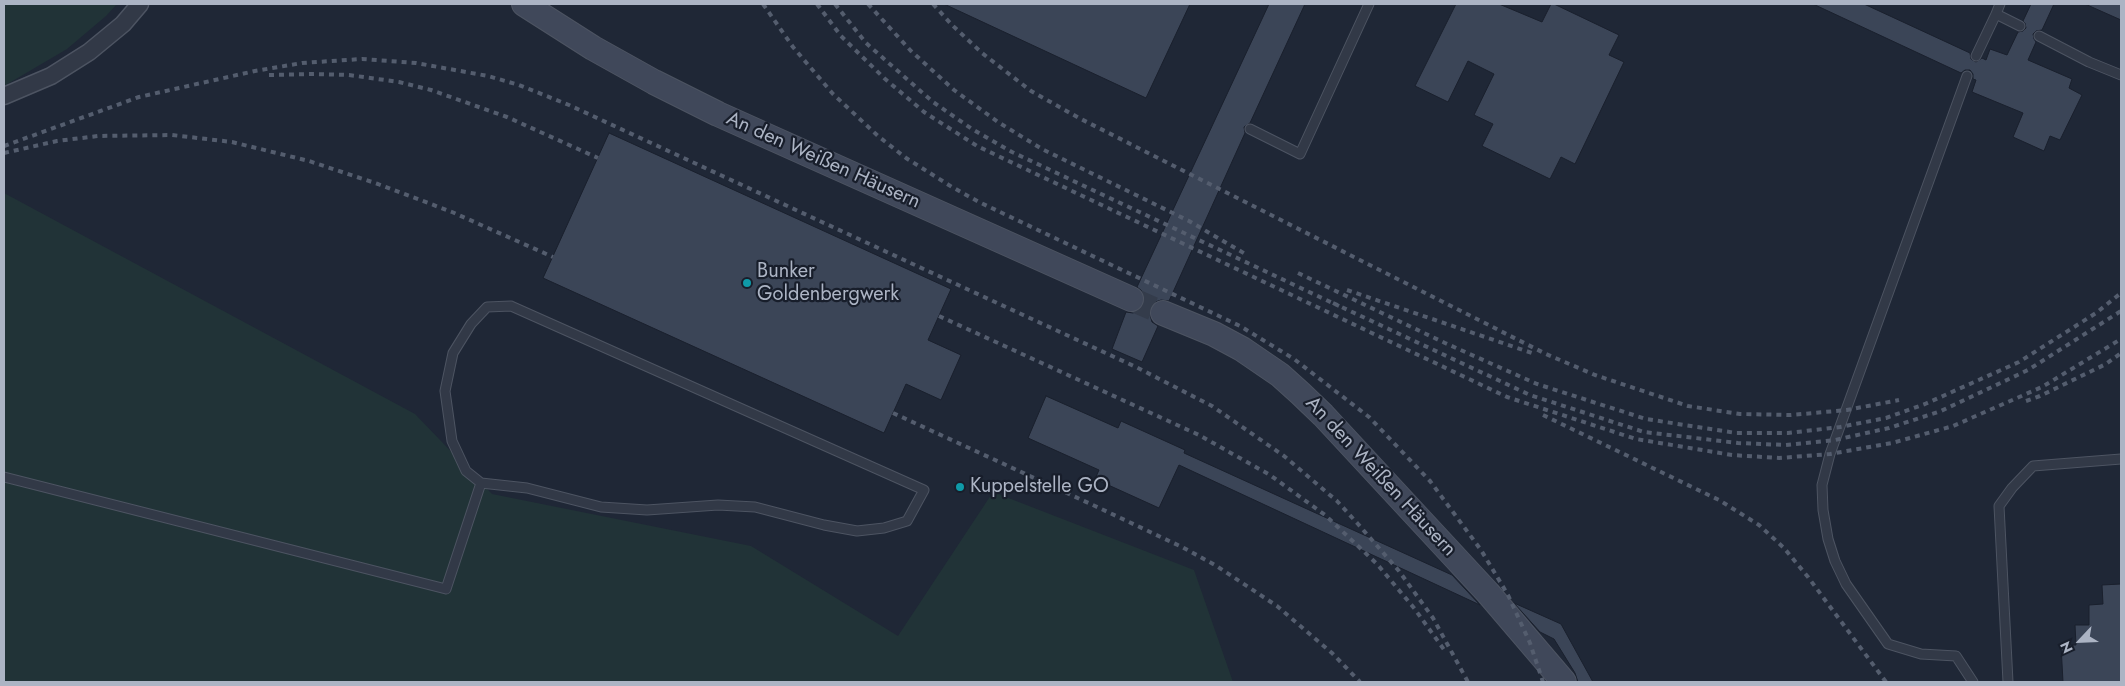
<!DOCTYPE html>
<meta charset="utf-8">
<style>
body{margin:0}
#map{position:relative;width:2125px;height:686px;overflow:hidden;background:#1f2736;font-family:Jost,sans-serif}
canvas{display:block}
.frame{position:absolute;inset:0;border:5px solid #acb4c4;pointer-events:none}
.north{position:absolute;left:2055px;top:616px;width:50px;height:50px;-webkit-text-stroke:4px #181e2b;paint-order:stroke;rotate:245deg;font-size:14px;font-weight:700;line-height:20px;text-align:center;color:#acb4c4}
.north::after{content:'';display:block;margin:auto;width:18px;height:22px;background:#acb4c4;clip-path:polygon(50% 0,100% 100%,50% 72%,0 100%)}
</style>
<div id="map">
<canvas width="2125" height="686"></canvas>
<div class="frame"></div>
<div class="north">N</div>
</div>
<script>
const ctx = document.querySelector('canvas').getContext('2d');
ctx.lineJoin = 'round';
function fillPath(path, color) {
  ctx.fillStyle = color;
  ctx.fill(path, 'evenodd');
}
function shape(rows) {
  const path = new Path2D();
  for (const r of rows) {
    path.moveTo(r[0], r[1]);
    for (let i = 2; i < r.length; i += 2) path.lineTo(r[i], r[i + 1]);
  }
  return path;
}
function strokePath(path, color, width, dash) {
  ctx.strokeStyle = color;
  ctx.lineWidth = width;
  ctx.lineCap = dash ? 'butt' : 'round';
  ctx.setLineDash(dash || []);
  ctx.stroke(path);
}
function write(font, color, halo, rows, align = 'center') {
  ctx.font = font + ' Jost,sans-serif';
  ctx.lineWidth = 4.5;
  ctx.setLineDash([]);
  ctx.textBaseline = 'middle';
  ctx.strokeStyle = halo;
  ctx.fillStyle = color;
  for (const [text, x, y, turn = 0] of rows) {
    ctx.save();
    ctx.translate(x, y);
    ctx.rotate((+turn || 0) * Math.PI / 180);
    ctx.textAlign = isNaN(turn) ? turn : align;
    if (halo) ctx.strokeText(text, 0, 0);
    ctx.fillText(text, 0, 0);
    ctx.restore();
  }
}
const green = shape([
 [4,4,117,4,106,16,67,49,4,86],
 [4,193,415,414,492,494,751,546,898,636,993,492,1194,570,1233,682,4,682]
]);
const building = shape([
 [944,4,1190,4,1146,98,944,4],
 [1269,4,1305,4,1250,123,1244,127,1245,133,1169,301,1161,300,1155,302,1151,307,1150,315,1152,322,1158,326,1142,362,1112,349,1126,312,1133,313,1139,310,1143,305,1145,297,1142,291,1137,287,1269,4],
 [1456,4,1499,4,1542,22,1551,4,1554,4,1619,35,1609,55,1624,62,1575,164,1561,157,1550,179,1482,146,1493,124,1474,115,1494,74,1468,61,1448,102,1415,86,1456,4],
 [1813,4,1864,4,1970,53,1971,59,1976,62,1982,58,1986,60,1990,49,2007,55,2018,32,2023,31,2026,28,2025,23,2023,21,2031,4,2054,4,2042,30,2036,31,2033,34,2034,39,2036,42,2028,60,2072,79,2069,88,2082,95,2060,140,2050,136,2044,151,2013,137,2023,113,1972,92,1976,80,1973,79,1973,74,1970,70,1965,70,1961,73,1813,4],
 [2085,4,2121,4,2121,20,2085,4],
 [609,133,951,289,928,340,961,355,941,400,906,384,884,433,543,278,609,133],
 [1046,396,1118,428,1121,421,1185,450,1184,453,1452,575,1480,605,1179,465,1159,508,1095,479,1099,470,1028,438,1046,396],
 [2121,584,2121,682,2063,682,2061,645,2076,645,2075,625,2089,625,2089,605,2103,604,2102,585,2121,584],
 [1514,603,1561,624,1593,682,1578,682,1575,673,1554,639,1540,632,1514,603]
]);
const secondaryTunnel = shape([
 [1131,299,1163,313]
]);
const lane = shape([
 [2000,4,1996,14,2020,26],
 [2039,36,2089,62,2121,75],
 [1976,56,1996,14],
 [1967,76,1830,454,1822,485,1823,510,1828,539,1835,561,1846,584,1888,644,1921,654,1956,656,1973,682],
 [1250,129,1300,154,1369,4],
 [511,306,924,490,907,521,884,528,857,531,824,525,755,507,718,505,647,510,601,507,527,488,481,483,466,471,452,441,445,391,453,353,471,324,487,307,511,306],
 [4,477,446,589,481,483],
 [2008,682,1999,506,2012,488,2033,466,2121,459]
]);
const street = shape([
 [4,96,51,76,89,52,123,24,140,4]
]);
const secondary = shape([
 [524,4,593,48,654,82,718,114,1131,299],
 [1163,313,1214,334,1242,349,1280,375,1300,393,1323,415,1488,593,1564,682]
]);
const rail = shape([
 [763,4,793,47,833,94,878,136,906,158,952,187,979,202,1240,326,1294,359,1369,417,1430,481,1481,550,1508,595,1530,643,1543,682],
 [817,4,841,36,884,78,924,112,977,146,1507,397,1636,439,1732,455,1779,458,1830,454,1892,443,1953,426,2042,387,2121,339],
 [835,4,866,43,933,102,972,129,1012,152,1339,306],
 [868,4,911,51,954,90,998,122,1042,149,1189,221,1247,255],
 [933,4,952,25,982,53,1031,91,1079,118,1546,354,1595,375,1688,406,1740,414,1791,415,1847,410,1899,400],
 [269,75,314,74,349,75,399,82,431,90,507,117,598,158],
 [4,146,139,97,255,71,302,63,362,59,416,63,488,76,519,85,569,105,969,290,1136,367,1212,406,1284,456,1337,501,1358,524,1399,571,1433,618,1468,682],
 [4,153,57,141,98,136,172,135,232,142,309,161,378,184,452,212,553,257],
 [1298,273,1445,343,1537,384,1646,419,1736,433,1788,433,1840,427,1886,418,1925,404,2019,362,2096,313,2121,293],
 [1347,290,1532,353],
 [1333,303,1530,395,1644,432,1738,443,1786,445,1835,440,1889,428,1941,411,2028,370,2121,311],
 [939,316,1199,435,1270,475,1325,515,1377,564,1414,608,1445,651],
 [2026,401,2040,396,2106,364,2121,353],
 [893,413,1095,506,1182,547,1215,565,1277,606,1332,653,1360,682],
 [1543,415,1719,500,1759,525,1784,548,1808,577,1886,682]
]);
const markers = [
 [747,283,5,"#0f9aa8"],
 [960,487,5,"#0f9aa8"]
];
const streetNames = [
 ["An den Weißen Häusern",823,161,24],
 ["An den Weißen Häusern",1380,477,47]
];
const poiNames = [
 ["Bunker",757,272],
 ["Goldenbergwerk",757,295],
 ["Kuppelstelle GO",970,487]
];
fillPath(green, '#213337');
fillPath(building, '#3b4557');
strokePath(building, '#1a202d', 1);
strokePath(secondaryTunnel, '#343c4b', 24, [24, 12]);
strokePath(lane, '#4d5462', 11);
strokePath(street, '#4d5462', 19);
strokePath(secondary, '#4d5462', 26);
strokePath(lane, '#323947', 9);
strokePath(street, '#323947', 16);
strokePath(secondary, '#40485a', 24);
strokePath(rail, '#545d6e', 4, [5, 5]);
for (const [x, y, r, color] of markers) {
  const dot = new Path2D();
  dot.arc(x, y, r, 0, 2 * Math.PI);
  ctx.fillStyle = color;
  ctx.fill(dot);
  strokePath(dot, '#181e2b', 2);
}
write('20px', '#acb4c4', '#181e2b', streetNames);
write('20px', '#acb4c4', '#181e2b', poiNames, 'left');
</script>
